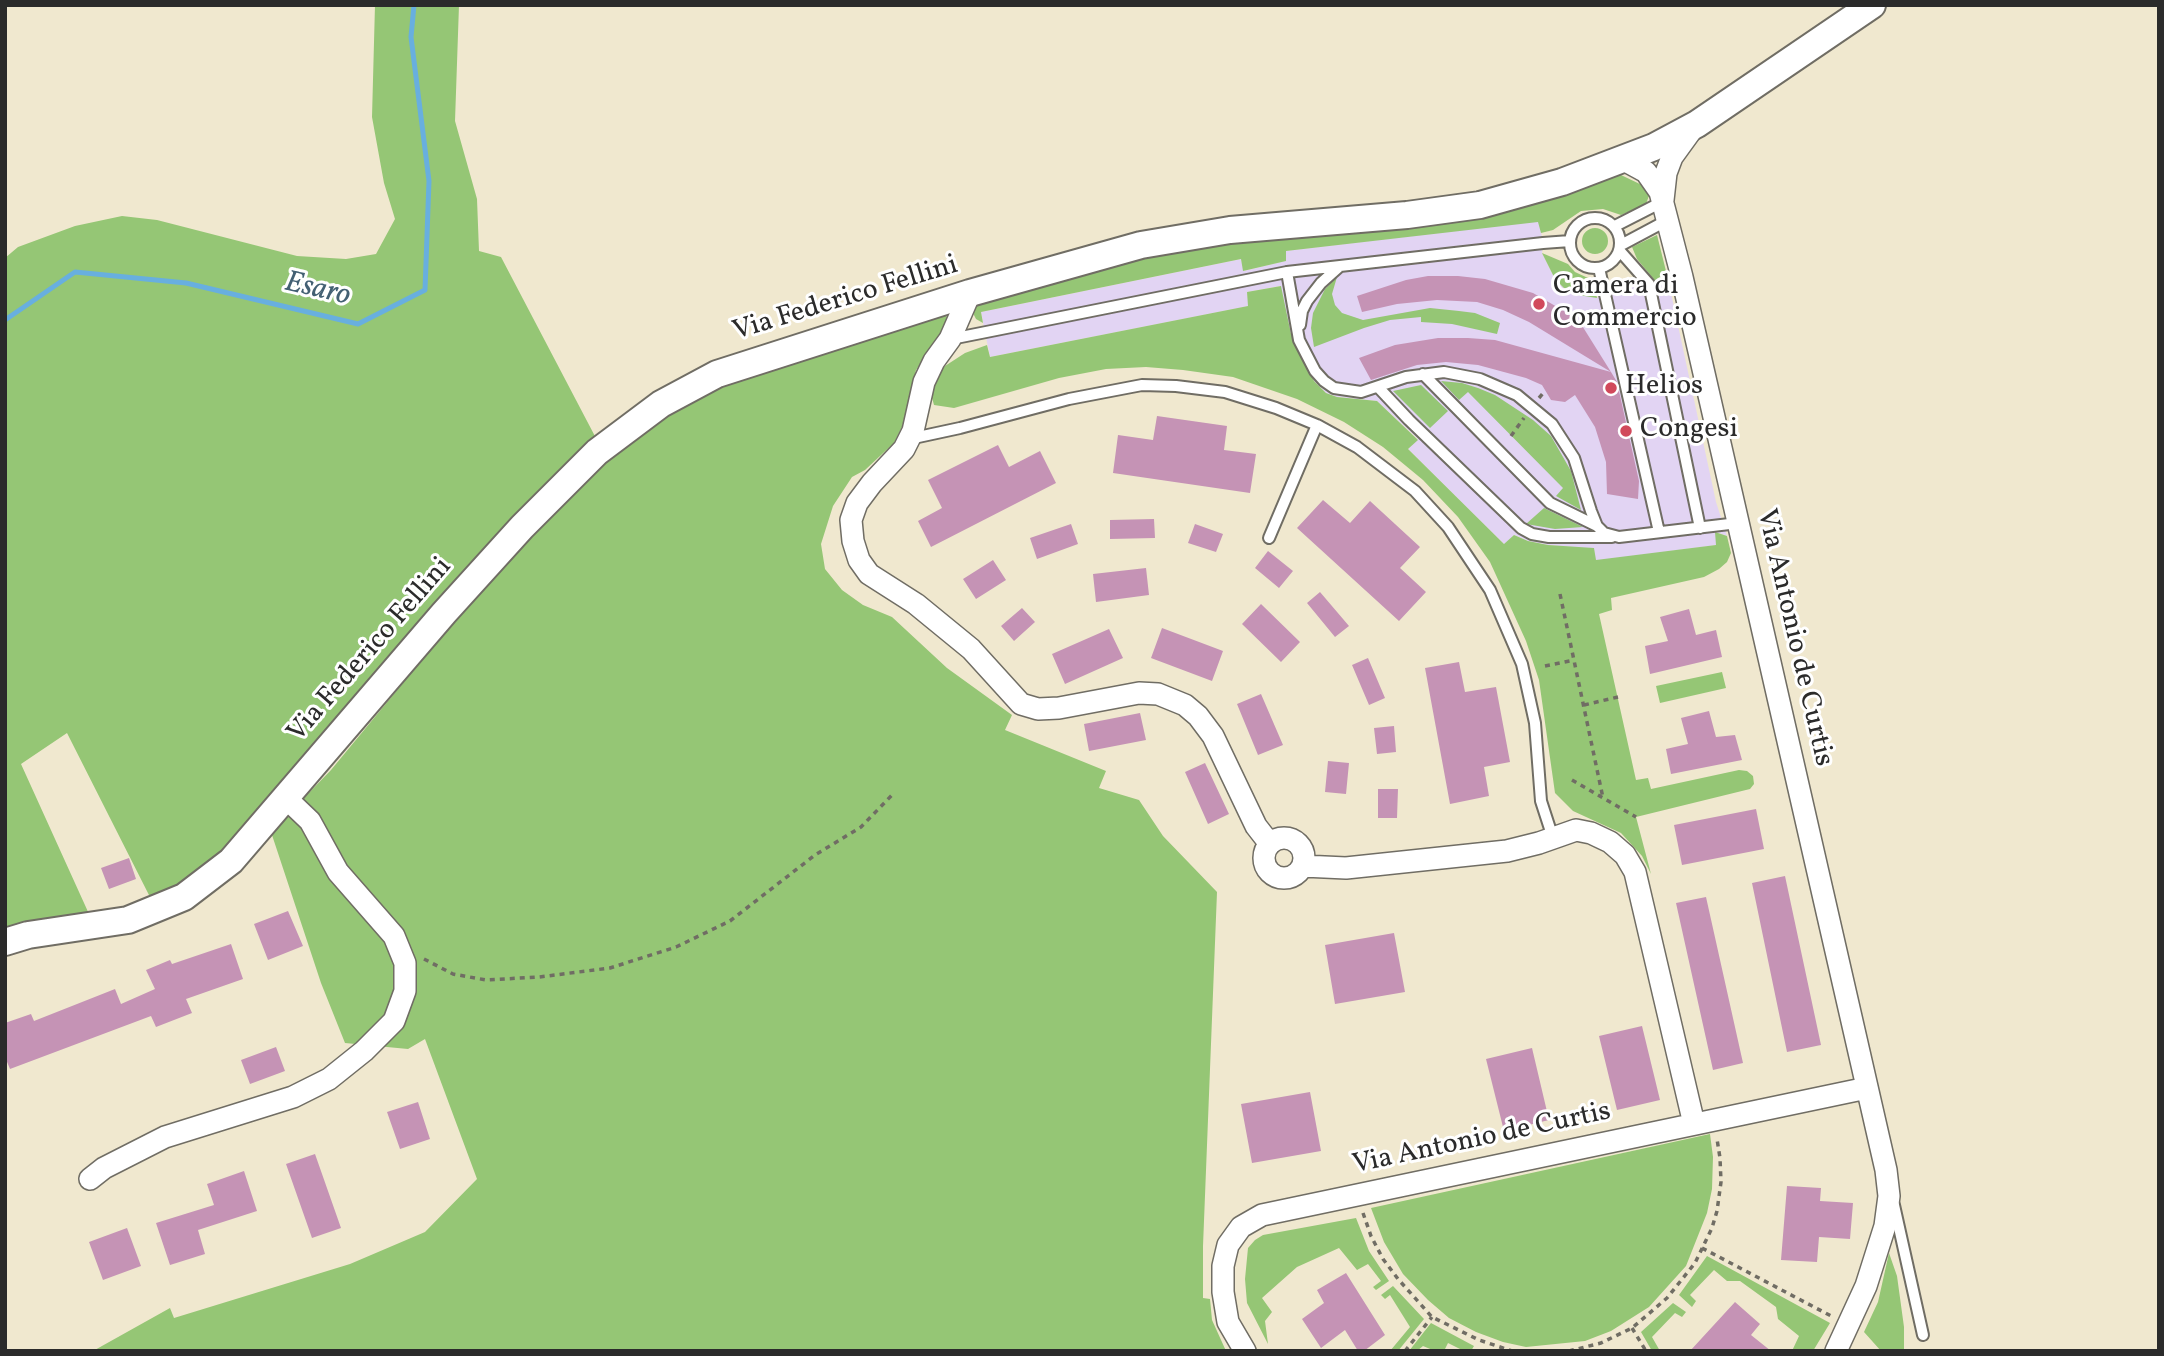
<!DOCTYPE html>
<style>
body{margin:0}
#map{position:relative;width:2164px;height:1356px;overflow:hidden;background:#f0e8cf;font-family:Vollkorn,serif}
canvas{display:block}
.frame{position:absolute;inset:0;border:7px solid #2b2b2b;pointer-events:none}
</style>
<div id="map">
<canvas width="2164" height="1356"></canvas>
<div class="frame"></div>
</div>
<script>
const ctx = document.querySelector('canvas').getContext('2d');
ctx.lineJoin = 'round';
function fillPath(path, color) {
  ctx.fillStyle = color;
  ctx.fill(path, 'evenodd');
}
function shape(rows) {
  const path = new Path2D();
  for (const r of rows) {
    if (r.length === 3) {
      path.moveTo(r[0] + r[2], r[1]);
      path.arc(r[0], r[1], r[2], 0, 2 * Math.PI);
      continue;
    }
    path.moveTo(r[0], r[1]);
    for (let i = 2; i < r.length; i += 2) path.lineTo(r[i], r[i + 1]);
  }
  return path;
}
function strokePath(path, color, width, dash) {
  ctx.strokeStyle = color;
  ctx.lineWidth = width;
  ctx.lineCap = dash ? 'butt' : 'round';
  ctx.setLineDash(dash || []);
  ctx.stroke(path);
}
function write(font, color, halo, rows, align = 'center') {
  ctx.font = font + ' Vollkorn,serif';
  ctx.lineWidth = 6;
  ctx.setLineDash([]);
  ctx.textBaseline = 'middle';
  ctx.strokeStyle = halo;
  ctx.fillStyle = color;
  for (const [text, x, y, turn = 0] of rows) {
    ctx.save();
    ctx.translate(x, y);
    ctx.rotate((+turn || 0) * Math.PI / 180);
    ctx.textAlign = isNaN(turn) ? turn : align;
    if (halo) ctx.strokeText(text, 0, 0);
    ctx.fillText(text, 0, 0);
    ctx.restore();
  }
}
const built = shape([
 [1539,221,1543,243,1542,253,1555,279,1564,288,1597,298,1605,291,1668,279,1716,502,1727,536,1716,532,1717,545,1595,561,1594,549,1548,545,1528,541,1514,535,1505,545,1408,449,1418,439,1377,401,1337,397,1326,393,1314,381,1291,334,1280,286,1247,292,1249,306,990,357,981,312,1241,259,1244,271,1285,261,1285,251]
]);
const green = shape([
 [375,5,459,5,455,121,477,199,479,251,501,257,598,442,221,859,176,891,152,901,67,733,21,764,94,925,5,942,5,258,18,247,75,226,122,216,157,220,297,256,346,259,376,254,395,219,384,183,372,117],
 [1621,175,1644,186,1650,193,1646,204,1621,215,1603,209,1581,211,1553,230,1541,233,1538,222,1286,251,1286,261,1243,271,1241,259,981,312,983,323,976,319,973,313,975,307,981,301,1179,248,1591,182],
 [1595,241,13],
 [1657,235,1668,279,1656,282,1637,259,1632,247],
 [1542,253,1568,264,1575,272,1588,278,1594,285,1597,298,1578,295,1564,288,1555,279],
 [1337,277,1332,294,1335,305,1342,313,1363,320,1430,308,1459,311,1475,313,1500,323,1497,334,1452,324,1421,322,1421,317,1390,320,1364,328,1314,347,1311,328,1313,313,1325,289],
 [1281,286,1291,334,1314,381,1326,393,1337,397,1377,401,1418,440,1408,449,1504,544,1514,535,1528,541,1548,545,1594,548,1596,560,1716,545,1715,532,1727,536,1731,553,1727,562,1719,569,1704,577,1611,598,1612,610,1599,614,1636,780,1648,778,1651,789,1739,770,1747,771,1753,776,1754,784,1750,789,1636,817,1651,874,1642,856,1621,833,1573,811,1555,793,1539,680,1526,641,1490,562,1458,517,1423,480,1383,447,1344,422,1297,399,1233,377,1183,370,1146,367,1106,369,1059,378,954,408,934,405,931,394,934,381,945,366,965,353,987,345,990,357,1248,306,1247,292],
 [946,314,948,322,916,370,902,427,894,443,865,470,852,477,833,506,821,544,825,569,842,590,863,605,892,617,947,668,1012,715,1005,730,1106,771,1099,788,1139,800,1163,836,1217,892,1203,1246,1203,1298,1210,1299,1212,1320,1226,1351,93,1351,170,1308,174,1318,350,1264,425,1232,477,1179,425,1039,408,1049,345,1043,321,983,271,832,331,770,508,556,607,455,671,408,721,383],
 [1441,381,1462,383,1478,388,1495,395,1533,420,1551,436,1571,471,1581,510,1556,496,1563,488,1468,392,1459,400],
 [1421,385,1448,411,1430,428,1393,391],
 [1544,508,1583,527,1555,529,1526,524],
 [1722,672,1726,688,1660,703,1656,686],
 [1710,1134,1713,1157,1712,1189,1707,1213,1686,1266,1649,1307,1611,1331,1585,1341,1526,1347,1503,1342,1476,1332,1449,1318,1428,1300,1403,1274,1384,1242,1371,1208],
 [1356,1218,1369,1251,1389,1281,1376,1290,1373,1287,1381,1281,1368,1264,1357,1270,1339,1248,1297,1267,1262,1298,1272,1312,1265,1321,1268,1344,1247,1303,1245,1279,1248,1248,1255,1240,1263,1235],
 [1889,1253,1897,1276,1904,1327,1904,1351,1881,1351,1864,1332,1878,1302],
 [1707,1256,1830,1323,1813,1351,1792,1351,1799,1336,1778,1319,1776,1307,1740,1281,1727,1281,1714,1270,1690,1295,1696,1301,1692,1307,1679,1295],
 [1393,1286,1424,1319,1398,1351,1390,1351,1410,1327,1390,1295,1385,1299,1381,1295],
 [1673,1303,1686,1312,1682,1317,1675,1313,1652,1337,1660,1351,1652,1351,1641,1332],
 [1431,1323,1474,1346,1471,1351,1464,1351,1448,1343,1444,1351,1435,1351,1423,1346,1417,1351,1409,1351]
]);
const stream = shape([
 [5,320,75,272,186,283,358,324,425,290,429,181,411,37,414,5]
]);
const building = shape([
 [1428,276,1458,276,1485,279,1533,293,1564,311,1581,324,1611,372,1529,322,1503,310,1477,302,1437,300,1397,304,1362,312,1357,296,1406,280],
 [1438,338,1468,338,1495,340,1611,372,1617,382,1639,481,1638,499,1607,494,1606,462,1595,427,1575,395,1565,402,1551,400,1542,385,1526,378,1478,365,1446,362,1417,365,1371,380,1359,358,1395,345],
 [1157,416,1227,426,1224,450,1256,454,1250,493,1113,473,1118,435,1153,440],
 [998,445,1009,467,1040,451,1056,483,931,547,918,521,942,508,928,480],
 [1323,500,1350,523,1370,501,1420,547,1400,568,1426,592,1399,621,1297,528],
 [1154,519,1155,538,1110,539,1110,520],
 [1071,524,1078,544,1037,559,1030,538],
 [1195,524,1223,534,1216,552,1188,543],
 [1268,551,1293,571,1279,588,1255,568],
 [993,560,1006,580,976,599,963,579],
 [1146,568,1149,595,1096,602,1093,574],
 [1320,592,1349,626,1335,637,1307,603],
 [1261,604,1300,642,1281,662,1242,624],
 [1022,608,1035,622,1014,641,1001,626],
 [1689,609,1696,635,1716,630,1722,657,1650,674,1645,646,1668,641,1660,617],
 [1162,628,1223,651,1212,681,1151,658],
 [1109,629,1123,658,1065,684,1052,654],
 [1368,658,1385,698,1369,705,1352,665],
 [1459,662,1465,692,1496,687,1510,762,1484,767,1489,796,1450,804,1425,668],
 [1261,694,1283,745,1258,755,1237,704],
 [1709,711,1716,737,1735,735,1742,760,1671,774,1666,749,1688,744,1681,718],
 [1140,713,1146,740,1089,751,1084,724],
 [1394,726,1396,752,1377,754,1374,728],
 [1328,761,1349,763,1346,794,1325,792],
 [1205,763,1229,814,1208,824,1185,772],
 [1378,789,1398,789,1397,818,1378,818],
 [1756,809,1764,849,1682,865,1674,825],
 [129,858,136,879,109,889,101,868],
 [1785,876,1821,1045,1787,1052,1752,883],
 [1706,897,1743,1063,1713,1070,1676,903],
 [288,911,303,946,268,960,254,924],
 [1394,933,1405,992,1335,1004,1325,945],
 [231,944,243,979,186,999,192,1013,156,1027,151,1016,10,1069,5,1057,5,1023,31,1014,34,1021,115,989,121,1004,155,989,146,970,170,960,172,964],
 [1642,1026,1660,1100,1617,1110,1599,1036],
 [276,1047,285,1071,250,1084,241,1060],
 [1532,1048,1549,1120,1504,1131,1486,1059],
 [1310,1092,1321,1151,1252,1163,1241,1104],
 [418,1102,430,1139,400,1149,387,1112],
 [315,1154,341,1228,312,1238,286,1164],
 [244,1171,257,1211,198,1230,205,1254,170,1265,156,1223,214,1205,207,1184],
 [1787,1186,1821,1188,1820,1201,1853,1203,1850,1239,1819,1237,1817,1262,1781,1260],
 [127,1228,141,1266,103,1280,89,1242],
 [1346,1273,1385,1335,1364,1351,1358,1351,1345,1330,1321,1348,1302,1319,1324,1303,1317,1290],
 [1735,1302,1760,1324,1751,1335,1771,1351,1690,1351]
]);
const path = shape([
 [1539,398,1545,391],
 [1511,436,1524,418],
 [1560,594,1603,798],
 [1545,666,1574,660],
 [1584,705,1618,697],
 [1572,780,1636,817],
 [424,959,453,974,486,980,539,977,610,968,676,947,730,921,815,855,861,827,892,795],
 [1363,1213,1371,1236,1383,1259,1398,1279,1432,1317,1479,1340,1512,1351],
 [1702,1248,1833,1317],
 [1632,1328,1646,1351],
 [1405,1351,1432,1317],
 [1569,1351,1601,1343,1632,1328,1667,1298,1695,1263,1712,1228,1717,1211,1721,1182,1720,1158,1717,1139]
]);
const service = shape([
 [1595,243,25],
 [1615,226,1662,202],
 [1621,245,1666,221],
 [1619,250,1649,284,1700,528],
 [1599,268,1659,532],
 [1287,272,1299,340,1315,371,1324,381,1334,388,1361,392,1406,377,1444,372,1480,379,1517,395,1552,424,1574,458,1591,511,1597,526,1604,533,1619,537,1738,523],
 [1300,325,1302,311,1307,301,1321,283,1340,266],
 [951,339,1287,272,1543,243,1570,241],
 [1423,374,1550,503,1597,526],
 [1378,387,1409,420,1521,528,1532,534,1549,537,1612,537],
 [909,439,960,428,1069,399,1142,385,1176,386,1225,392,1276,408,1317,425,1357,447,1415,491,1448,527,1490,590,1522,664,1535,723,1541,801,1553,838],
 [1269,538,1317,425],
 [1894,1205,1923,1335]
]);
const minor = shape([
 [1624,160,1646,172,1660,192,1682,277,1886,1170,1889,1196,1885,1226,1866,1286,1836,1351],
 [1663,200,1666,173,1672,157,1693,128],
 [970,293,950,339,934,361,924,382,913,431,904,449,872,483,857,503,851,520,853,541,859,560,869,574,916,604,971,649,1021,704,1038,709,1059,708,1139,693,1158,694,1185,705,1198,716,1213,736,1256,826,1270,844],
 [1284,858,20],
 [1303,866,1346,868,1507,851,1539,843,1576,830,1591,833,1610,842,1625,855,1635,872,1694,1124],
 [90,1179,104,1168,165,1137,293,1097,329,1079,364,1051,394,1021,405,991,405,963,394,936,338,872,310,821,287,799],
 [1245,1351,1228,1322,1223,1292,1223,1266,1228,1245,1241,1227,1262,1215,1867,1088]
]);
const tertiary = shape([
 [5,942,28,935,128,920,184,897,231,861,444,613,522,527,597,452,661,404,717,374,970,293,1141,245,1230,230,1407,215,1480,205,1562,182,1654,147,1697,124,1872,5]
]);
const markers = [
 [1539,304,7,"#d1495b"],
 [1611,388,7,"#d1495b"],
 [1626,431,7,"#d1495b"]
];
const poiNames = [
 ["Camera di",1553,288],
 ["Commercio",1553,320],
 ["Helios",1625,388],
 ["Congesi",1640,431]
];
const streetNames = [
 ["Via Federico Fellini",846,300,-17],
 ["Via Antonio de Curtis",1793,638,77],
 ["Via Federico Fellini",371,651,-49],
 ["Via Antonio de Curtis",1482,1140,-12]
];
const waterNames = [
 ["Esaro",317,291,13]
];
fillPath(built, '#e2d4f3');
fillPath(green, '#95c675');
strokePath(stream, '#68afdf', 5);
fillPath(building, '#c593b5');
strokePath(service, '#706d64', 14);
strokePath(minor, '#706d64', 24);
strokePath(tertiary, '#706d64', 30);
strokePath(path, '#706d64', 3.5, [5, 5]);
strokePath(service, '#fff', 10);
strokePath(minor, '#fff', 21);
strokePath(tertiary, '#fff', 26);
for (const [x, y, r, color] of markers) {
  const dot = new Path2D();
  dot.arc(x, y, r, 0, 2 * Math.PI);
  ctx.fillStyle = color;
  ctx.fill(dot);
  strokePath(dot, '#fff', 2.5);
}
write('28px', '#2b2b2b', '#fff', poiNames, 'left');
write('28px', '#2b2b2b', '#fff', streetNames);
write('italic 30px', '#436073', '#fff', waterNames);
</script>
